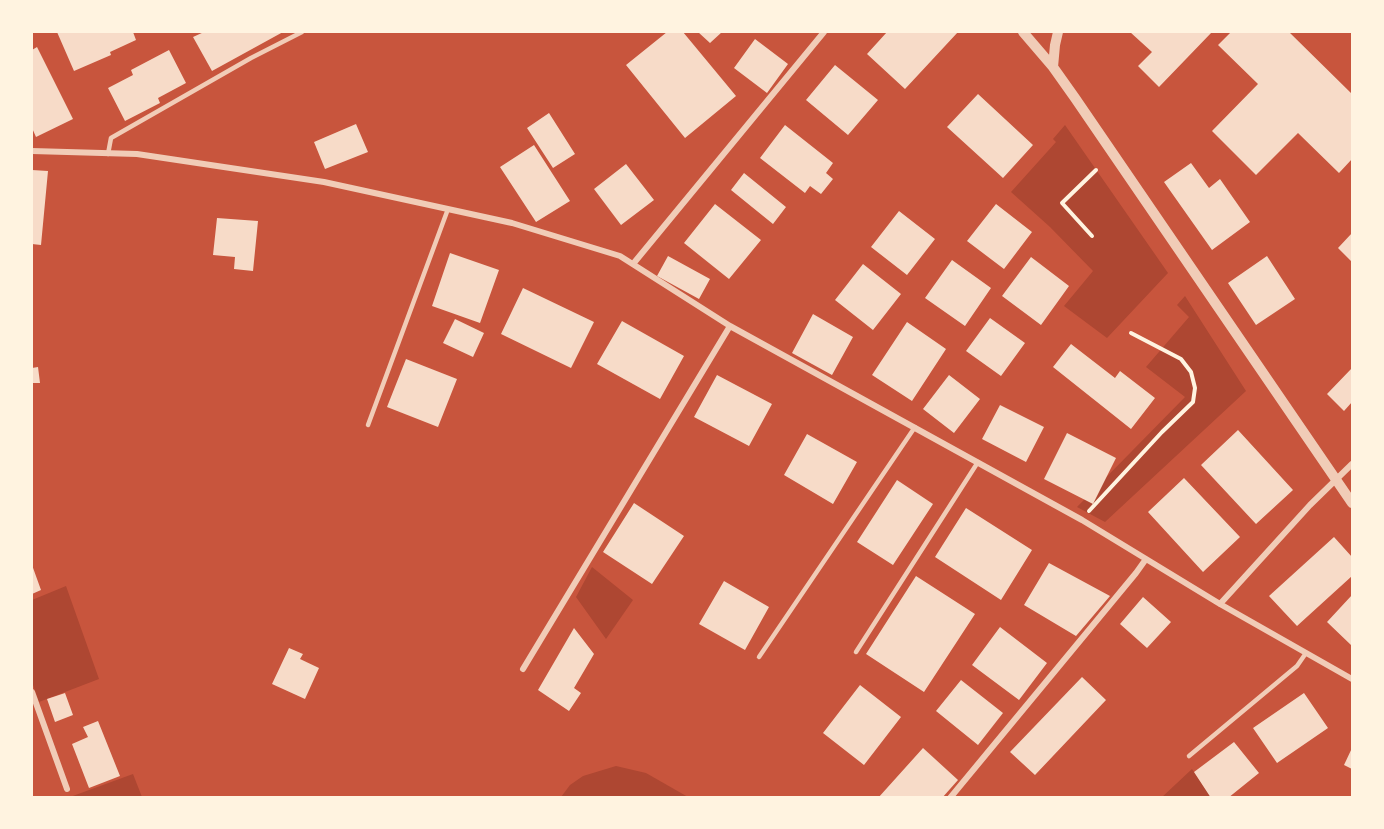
<!DOCTYPE html>
<style>
body{margin:0}
#map{position:relative;width:1384px;height:829px;overflow:hidden;background:#c8553d;font-family:"Libre Baskerville",serif}
canvas{display:block}
.frame{position:absolute;inset:0;border:33px solid #fff3e0;pointer-events:none}
</style>
<div id="map">
<canvas width="1384" height="829"></canvas>
<div class="frame"></div>
</div>
<script>
const ctx = document.querySelector('canvas').getContext('2d');
ctx.lineJoin = 'round';
function fillPath(path, color) {
  ctx.fillStyle = color;
  ctx.fill(path, 'evenodd');
}
function shape(rows) {
  const path = new Path2D();
  for (const r of rows) {
    path.moveTo(r[0], r[1]);
    for (let i = 2; i < r.length; i += 2) path.lineTo(r[i], r[i + 1]);
  }
  return path;
}
function strokePath(path, color, width, dash) {
  ctx.strokeStyle = color;
  ctx.lineWidth = width;
  ctx.lineCap = dash ? 'butt' : 'round';
  ctx.setLineDash(dash || []);
  ctx.stroke(path);
}
const green = shape([
 [1065,125,1168,273,1107,338,1064,306,1093,271,1050,227,1011,192,1056,142,1053,139],
 [1185,296,1246,391,1105,522,1077,507,1185,397,1146,367,1189,317,1177,305],
 [592,567,633,600,606,639,576,597],
 [66,586,99,679,39,702,32,682,32,600],
 [616,766,646,773,688,797,561,797,570,785,583,776],
 [1192,769,1211,797,1161,798],
 [133,774,142,797,70,797]
]);
const building = shape([
 [57,32,133,32,136,40,110,52,111,55,74,71],
 [204,32,283,32,212,71,193,37],
 [667,32,683,32,736,96,685,138,626,65],
 [698,32,722,32,710,43],
 [887,32,958,32,905,89,867,54],
 [1130,32,1212,32,1159,87,1138,66,1152,52],
 [1231,32,1289,32,1352,94,1352,159,1339,173,1298,133,1256,175,1212,131,1258,84,1218,45],
 [755,39,788,64,767,93,734,68],
 [37,47,73,119,36,137,32,128,32,50],
 [169,50,186,83,158,98,160,103,125,121,108,88,133,75,131,70],
 [835,65,878,100,848,135,806,100],
 [978,94,1033,145,1003,178,947,127],
 [549,113,575,154,553,168,527,128],
 [356,124,368,152,325,169,314,142],
 [785,125,833,163,826,173,833,179,821,194,810,186,805,193,760,158],
 [534,145,570,201,536,222,500,167],
 [1191,163,1209,188,1220,179,1250,222,1212,250,1164,182],
 [626,164,654,200,621,225,594,189],
 [32,170,48,171,41,245,32,244],
 [744,173,786,207,773,224,731,190],
 [715,204,761,240,729,279,684,243],
 [996,204,1032,232,1004,269,967,241],
 [899,211,935,239,907,275,871,247],
 [217,218,258,221,253,271,234,269,235,257,213,255],
 [1352,233,1352,262,1338,248],
 [450,253,499,270,480,323,432,306],
 [668,256,710,279,699,299,657,276],
 [1267,256,1295,299,1256,325,1228,283],
 [1031,257,1069,286,1041,325,1002,296],
 [952,260,991,288,965,326,925,298],
 [863,264,901,294,873,330,835,300],
 [523,288,594,322,571,368,501,334],
 [813,314,853,337,832,375,792,353],
 [990,318,1025,343,1001,376,966,351],
 [455,319,484,333,473,357,443,343],
 [622,321,684,356,660,399,597,364],
 [907,322,946,349,912,401,872,375],
 [1071,344,1115,378,1120,371,1155,398,1131,429,1053,367],
 [406,359,457,379,438,427,387,407],
 [38,367,40,383,32,383,32,368],
 [1352,368,1352,402,1344,411,1327,394],
 [717,375,772,404,749,446,694,417],
 [949,375,980,399,954,433,923,409],
 [1000,405,1044,427,1026,462,982,439],
 [1238,430,1293,490,1256,524,1201,465],
 [1067,433,1116,458,1093,504,1044,479],
 [807,434,857,462,833,504,784,475],
 [1184,478,1240,537,1203,572,1148,512],
 [897,480,933,504,893,565,857,542],
 [634,503,684,536,652,584,603,552],
 [966,508,1032,550,1001,600,935,557],
 [1334,537,1352,557,1352,576,1297,626,1269,596],
 [1049,563,1110,596,1076,636,1024,605],
 [32,565,41,590,32,594],
 [916,576,975,614,924,692,866,654],
 [724,581,769,607,745,650,699,624],
 [1352,595,1352,643,1351,645,1327,622],
 [1143,597,1171,622,1147,648,1120,624],
 [1000,627,1047,663,1019,700,972,665],
 [574,628,594,654,574,688,581,693,569,711,538,690],
 [289,648,303,654,300,659,319,668,305,699,272,684],
 [1082,677,1106,700,1035,775,1010,752],
 [961,680,1003,713,978,745,936,711],
 [860,685,901,717,864,765,823,733],
 [65,693,73,715,55,722,47,699],
 [1304,693,1328,728,1277,763,1253,728],
 [98,721,120,776,89,788,72,744,88,737,83,727],
 [1234,742,1259,773,1228,798,1211,798,1194,772],
 [923,748,958,780,942,798,878,798],
 [1352,748,1352,769,1344,765]
]);
const path = shape([
 [1092,236,1062,203,1096,170],
 [1089,511,1162,432,1193,402,1195,388,1191,372,1181,359,1131,333]
]);
const service = shape([
 [108,154,111,138,251,58,302,32],
 [368,425,448,209],
 [856,652,978,462],
 [759,657,915,427],
 [1189,756,1297,666,1306,653]
]);
const minor = shape([
 [32,151,137,154,324,182,512,223,620,256,730,326,1082,520,1220,604,1352,679],
 [633,264,824,32],
 [1220,604,1310,505,1352,464],
 [523,669,730,326],
 [32,692,67,789],
 [950,798,1136,573,1146,559]
]);
const tertiary = shape([
 [1023,32,1053,67,1075,98,1352,503],
 [1053,67,1055,45,1058,32]
]);
fillPath(green, '#ae4732');
fillPath(building, '#f7dbc8');
strokePath(path, '#fff3e0', 4);
strokePath(service, '#f1ccb7', 4.5);
strokePath(minor, '#f1ccb7', 6);
strokePath(tertiary, '#f1ccb7', 10);
</script>
